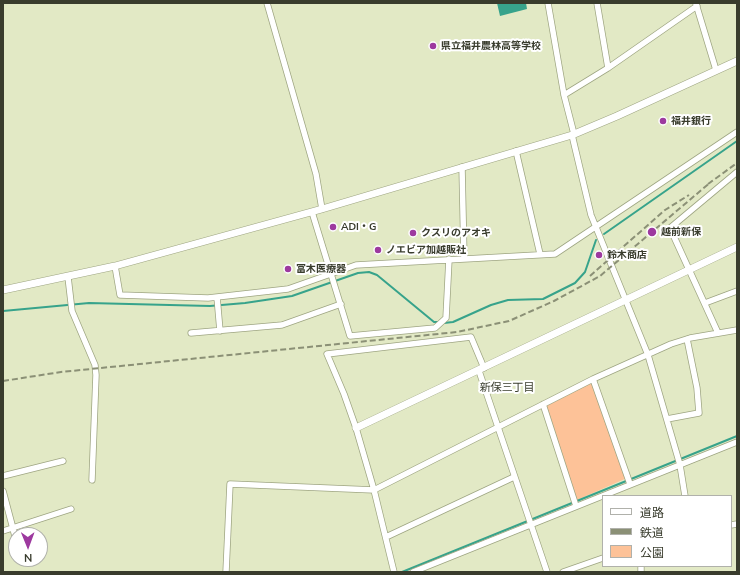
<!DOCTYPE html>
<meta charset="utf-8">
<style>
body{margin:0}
#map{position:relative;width:740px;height:575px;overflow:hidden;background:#e2e9c5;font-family:Mulish,"Noto Sans JP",sans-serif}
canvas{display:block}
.frame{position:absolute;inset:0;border:4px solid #393c2d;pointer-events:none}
.legend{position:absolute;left:602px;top:495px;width:130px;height:72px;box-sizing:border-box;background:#fff;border:1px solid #b0b1ab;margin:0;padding:5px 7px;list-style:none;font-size:12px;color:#393c2d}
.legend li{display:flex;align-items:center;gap:8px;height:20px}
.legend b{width:20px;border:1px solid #b0b1ab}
.north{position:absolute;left:8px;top:527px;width:40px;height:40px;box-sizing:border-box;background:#fff;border:1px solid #b0b1ab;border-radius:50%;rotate:179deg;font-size:11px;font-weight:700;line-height:16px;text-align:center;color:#393c2d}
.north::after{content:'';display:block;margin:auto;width:14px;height:18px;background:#9d399f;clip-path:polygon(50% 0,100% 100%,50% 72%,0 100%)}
</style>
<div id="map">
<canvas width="740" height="575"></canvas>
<div class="frame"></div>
<ul class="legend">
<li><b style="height:5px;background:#fff"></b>道路</li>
<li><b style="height:5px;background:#8b9076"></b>鉄道</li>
<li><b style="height:11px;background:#fdc298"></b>公園</li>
</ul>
<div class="north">N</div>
</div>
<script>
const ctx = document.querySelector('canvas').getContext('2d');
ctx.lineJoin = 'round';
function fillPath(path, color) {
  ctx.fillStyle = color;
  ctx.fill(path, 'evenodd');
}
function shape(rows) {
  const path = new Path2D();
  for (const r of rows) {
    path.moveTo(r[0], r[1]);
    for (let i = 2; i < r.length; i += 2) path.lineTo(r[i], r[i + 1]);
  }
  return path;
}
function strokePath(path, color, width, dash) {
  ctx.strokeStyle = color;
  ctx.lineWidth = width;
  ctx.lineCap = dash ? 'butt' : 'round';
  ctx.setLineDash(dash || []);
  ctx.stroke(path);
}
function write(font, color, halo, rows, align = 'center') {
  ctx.font = font + ' Mulish,"Noto Sans JP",sans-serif';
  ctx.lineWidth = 4;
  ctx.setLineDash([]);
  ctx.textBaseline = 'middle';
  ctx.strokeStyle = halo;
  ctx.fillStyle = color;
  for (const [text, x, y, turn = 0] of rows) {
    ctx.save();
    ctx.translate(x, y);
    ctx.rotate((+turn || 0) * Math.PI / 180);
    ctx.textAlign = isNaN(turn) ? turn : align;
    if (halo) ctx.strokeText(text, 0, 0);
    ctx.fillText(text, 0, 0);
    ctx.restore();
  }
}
const green = shape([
 [591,380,627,478,577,500,543,404]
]);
const water = shape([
 [497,3,526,3,527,9,500,16]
]);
const stream = shape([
 [604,234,737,141],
 [3,311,89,303,210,306,245,303,292,296,358,273,369,272,377,275,434,322,440,322],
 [444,323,453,322,491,305,508,300,543,299,575,283,585,272,596,240],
 [402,572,737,436]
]);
const minor = shape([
 [267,3,316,174,322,209],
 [548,3,564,95,574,134],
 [597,3,608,68],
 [696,4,716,70],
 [564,95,608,68,697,6],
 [572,135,591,215,648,355,680,465,685,496],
 [516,151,540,254],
 [462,167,464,258],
 [312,212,350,336,435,328,446,318,449,259],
 [115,266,120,295,208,298,288,289,356,265,555,254,737,132],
 [68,277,72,311,95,365,96,375,92,480],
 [217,297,220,331],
 [705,303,737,291],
 [191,333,282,325,341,304],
 [718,333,670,228,737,172],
 [479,371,547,572],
 [593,379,630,484],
 [543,404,576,506],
 [667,419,699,413,697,388,687,339],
 [3,476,63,461],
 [3,491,16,540],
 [731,525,737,524],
 [3,531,71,509],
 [386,537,514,477],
 [226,572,230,484,374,490,593,379,671,344,690,338,737,330],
 [394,572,374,490,356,428,344,394,327,354,471,337,484,368],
 [413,572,737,442],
 [563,572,603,558],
 [641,572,641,566]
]);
const tertiary = shape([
 [3,290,115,266,322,209,572,135,617,116,737,61],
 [356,428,737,247]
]);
const rail = shape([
 [708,184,737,163],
 [590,276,665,210,689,195],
 [3,381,61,372,457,332,509,321,554,301,600,276,712,181]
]);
const markers = [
 [433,46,4,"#9d399f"],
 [663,121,4,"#9d399f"],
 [333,227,4,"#9d399f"],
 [652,232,5,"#9d399f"],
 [413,233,4,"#9d399f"],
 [378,250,4,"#9d399f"],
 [599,255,4,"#9d399f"],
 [288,269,4,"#9d399f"]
];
const poiNames = [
 ["県立福井農林高等学校",441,46],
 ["福井銀行",671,121],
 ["ADI・G",341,227],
 ["越前新保",661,232],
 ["クスリのアオキ",421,233],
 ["ノエビア加越販社",386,250],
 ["鈴木商店",607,255],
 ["冨木医療器",296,269]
];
const neighbourhoodNames = [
 ["新保三丁目",507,388]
];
fillPath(green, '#fdc298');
fillPath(water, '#37a38b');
strokePath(stream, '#37a38b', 2);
strokePath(minor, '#9ea582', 7);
strokePath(tertiary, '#9ea582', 8);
strokePath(minor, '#fff', 5.5);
strokePath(tertiary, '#fff', 7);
strokePath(rail, '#8b9076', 2, [6, 3]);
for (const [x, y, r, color] of markers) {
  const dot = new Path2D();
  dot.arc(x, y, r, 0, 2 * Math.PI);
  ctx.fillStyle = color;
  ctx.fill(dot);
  strokePath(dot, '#fff', 1.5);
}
write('bold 10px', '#393c2d', '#fff', poiNames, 'left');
write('11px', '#393c2d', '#fff', neighbourhoodNames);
</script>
